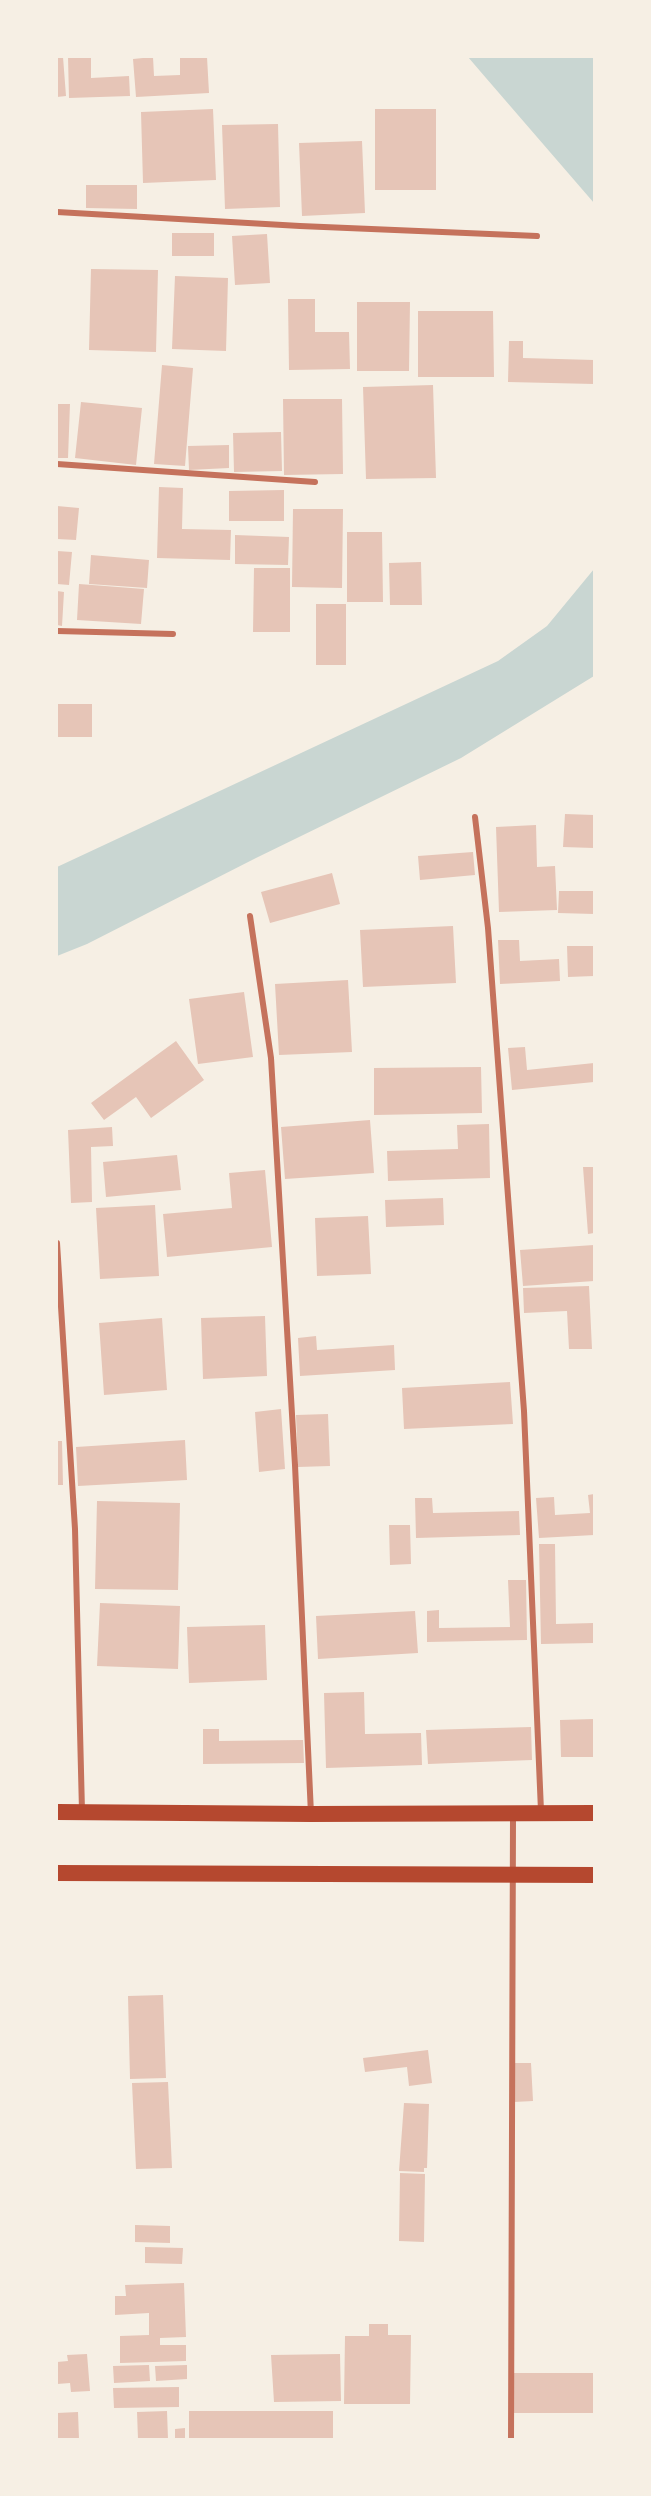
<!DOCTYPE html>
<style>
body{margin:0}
#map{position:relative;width:651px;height:2496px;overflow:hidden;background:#f6efe4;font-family:"Titillium Web",sans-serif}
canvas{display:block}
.frame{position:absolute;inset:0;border:58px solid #f6efe4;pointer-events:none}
</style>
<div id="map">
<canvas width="651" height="2496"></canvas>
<div class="frame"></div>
</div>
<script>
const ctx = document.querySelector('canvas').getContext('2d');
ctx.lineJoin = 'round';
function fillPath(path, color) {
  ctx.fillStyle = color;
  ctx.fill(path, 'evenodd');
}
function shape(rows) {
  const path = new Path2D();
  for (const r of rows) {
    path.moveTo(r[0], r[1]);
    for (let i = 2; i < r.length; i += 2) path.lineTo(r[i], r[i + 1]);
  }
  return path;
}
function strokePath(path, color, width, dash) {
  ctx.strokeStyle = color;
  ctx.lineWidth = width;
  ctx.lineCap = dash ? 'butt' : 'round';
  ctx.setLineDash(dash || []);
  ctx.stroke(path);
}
const water = shape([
 [468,57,594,57,594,203,486,78],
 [594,569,594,676,461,758,256,858,87,944,57,956,57,867,498,661,547,626]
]);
const building = shape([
 [57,57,63,57,66,96,57,97],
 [68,57,91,57,91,78,129,76,130,96,69,98],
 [153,57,154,76,180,75,180,57,207,57,209,93,136,97,133,59],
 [213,109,216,180,143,183,141,112],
 [375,109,436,109,436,190,375,190],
 [278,124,280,207,225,209,222,125],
 [362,141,365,213,302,216,299,143],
 [86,185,137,185,137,209,86,208],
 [172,233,214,233,214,256,172,256],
 [267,234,270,283,235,285,232,236],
 [91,269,158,270,156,352,89,350],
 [175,276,228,278,226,351,172,349],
 [288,299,315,299,315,332,349,332,350,369,289,370],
 [357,302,410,302,409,371,357,371],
 [418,311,493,311,494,377,418,377],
 [509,341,523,341,523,358,594,360,594,384,508,382],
 [162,365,193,368,185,466,154,464],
 [433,385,436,478,366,479,363,387],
 [283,399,342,399,343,474,284,475],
 [81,402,142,408,136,465,75,458],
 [57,404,70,404,68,458,57,458],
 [281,432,282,471,234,472,233,433],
 [229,445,229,468,189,470,188,446],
 [159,487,183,488,182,529,231,530,230,560,157,558],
 [284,490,284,521,229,521,229,491],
 [57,506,79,508,76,540,57,539],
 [293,509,343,509,342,588,292,587],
 [347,532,382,532,383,602,347,602],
 [235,535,289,537,288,565,235,564],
 [57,551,72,552,69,585,57,584],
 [91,555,149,560,147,588,89,584],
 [421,562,422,605,390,605,389,563],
 [254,568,290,568,290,632,253,632],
 [79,584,144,589,141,624,77,620],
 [57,591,64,592,62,626,57,625],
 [316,604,346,604,346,665,316,665],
 [57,704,92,704,92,737,57,737],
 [565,814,594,815,594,848,563,847],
 [536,825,537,867,555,866,557,910,499,912,496,827],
 [473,852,475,875,420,880,418,856],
 [332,873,340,904,270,923,261,892],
 [559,891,594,891,594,914,558,913],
 [453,926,456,983,363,987,360,930],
 [498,940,519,940,520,961,559,959,560,981,500,984],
 [567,946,594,946,594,976,568,977],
 [348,980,352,1052,279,1055,275,984],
 [244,992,253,1057,198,1064,189,999],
 [176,1041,204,1080,151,1118,136,1097,104,1120,91,1103],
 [525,1047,527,1070,594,1063,594,1082,512,1090,508,1048],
 [481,1067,482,1113,374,1115,374,1068],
 [370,1120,374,1173,285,1179,281,1127],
 [489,1124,490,1178,388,1181,387,1151,458,1149,457,1125],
 [112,1127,113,1146,91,1147,92,1202,71,1203,68,1130],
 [177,1155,181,1190,106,1197,103,1162],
 [583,1167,594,1167,594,1233,588,1234],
 [265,1170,272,1247,167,1257,163,1214,232,1208,229,1173],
 [443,1198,444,1225,386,1227,385,1200],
 [155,1205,159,1276,100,1279,96,1208],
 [368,1216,371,1274,317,1276,315,1218],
 [594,1245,594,1281,523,1286,520,1250],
 [589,1286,592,1349,569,1349,567,1311,524,1313,523,1288],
 [265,1316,267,1376,203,1379,201,1318],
 [162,1318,167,1390,104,1395,99,1323],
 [316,1336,317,1350,394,1345,395,1370,300,1376,298,1338],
 [510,1382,513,1424,404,1429,402,1388],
 [281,1409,285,1469,259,1472,255,1412],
 [328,1414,330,1466,298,1467,296,1415],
 [185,1440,187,1480,78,1486,76,1447],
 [57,1441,62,1441,63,1485,57,1485],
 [594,1494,594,1535,539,1538,536,1498,554,1497,555,1515,590,1513,588,1495],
 [415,1498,432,1498,433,1513,519,1511,520,1535,416,1538],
 [97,1501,180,1503,178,1590,95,1589],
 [389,1525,410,1525,411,1564,390,1565],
 [539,1544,555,1544,556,1624,594,1623,594,1643,541,1644],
 [508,1580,526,1580,527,1640,427,1642,427,1611,439,1610,439,1628,510,1627],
 [100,1603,180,1606,178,1669,97,1666],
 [415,1611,418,1653,318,1659,316,1616],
 [265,1625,267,1680,189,1683,187,1627],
 [364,1692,365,1734,421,1733,422,1765,326,1768,324,1693],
 [594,1719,594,1757,561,1757,560,1720],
 [531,1727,532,1760,428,1764,426,1730],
 [203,1729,219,1729,219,1741,303,1740,304,1763,203,1764],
 [163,1995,166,2078,130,2079,128,1996],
 [428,2050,432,2083,409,2086,407,2067,365,2072,363,2058],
 [512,2063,531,2063,533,2101,514,2102],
 [168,2082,172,2168,136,2169,132,2083],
 [404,2103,429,2104,427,2168,424,2168,424,2172,399,2171],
 [400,2173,425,2174,424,2242,399,2241],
 [135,2225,170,2226,170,2243,135,2242],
 [145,2247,183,2248,182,2264,145,2263],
 [184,2283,186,2337,160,2338,160,2345,186,2345,186,2361,120,2363,120,2336,149,2335,149,2313,115,2315,115,2296,126,2296,125,2285],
 [369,2324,388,2324,388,2335,411,2335,410,2404,344,2404,345,2336,369,2336],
 [87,2354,90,2391,71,2392,70,2383,57,2384,57,2362,68,2361,67,2355],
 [340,2354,341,2401,274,2402,271,2355],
 [149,2365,150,2381,114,2383,113,2366],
 [187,2365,187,2379,156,2381,155,2366],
 [514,2373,594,2373,594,2413,514,2413],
 [179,2387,179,2407,114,2408,113,2388],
 [167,2411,168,2439,138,2439,137,2412],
 [189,2411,333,2411,333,2439,189,2439],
 [78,2412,79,2439,57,2439,57,2413],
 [185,2428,185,2439,175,2439,175,2429]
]);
const minor = shape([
 [57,212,300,226,537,236],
 [57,464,315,482],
 [57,631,173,634],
 [475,817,488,928,524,1411,541,1811],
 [250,916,271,1058,295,1465,311,1814],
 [57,1243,75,1529,82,1811],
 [511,2439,513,1816]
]);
const trunk = shape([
 [57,1812,311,1814,594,1813],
 [57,1873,594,1875]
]);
fillPath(water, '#c9d6d2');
fillPath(building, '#e6c5b7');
strokePath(minor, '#c5725c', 6);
strokePath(trunk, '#b5482f', 16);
</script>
